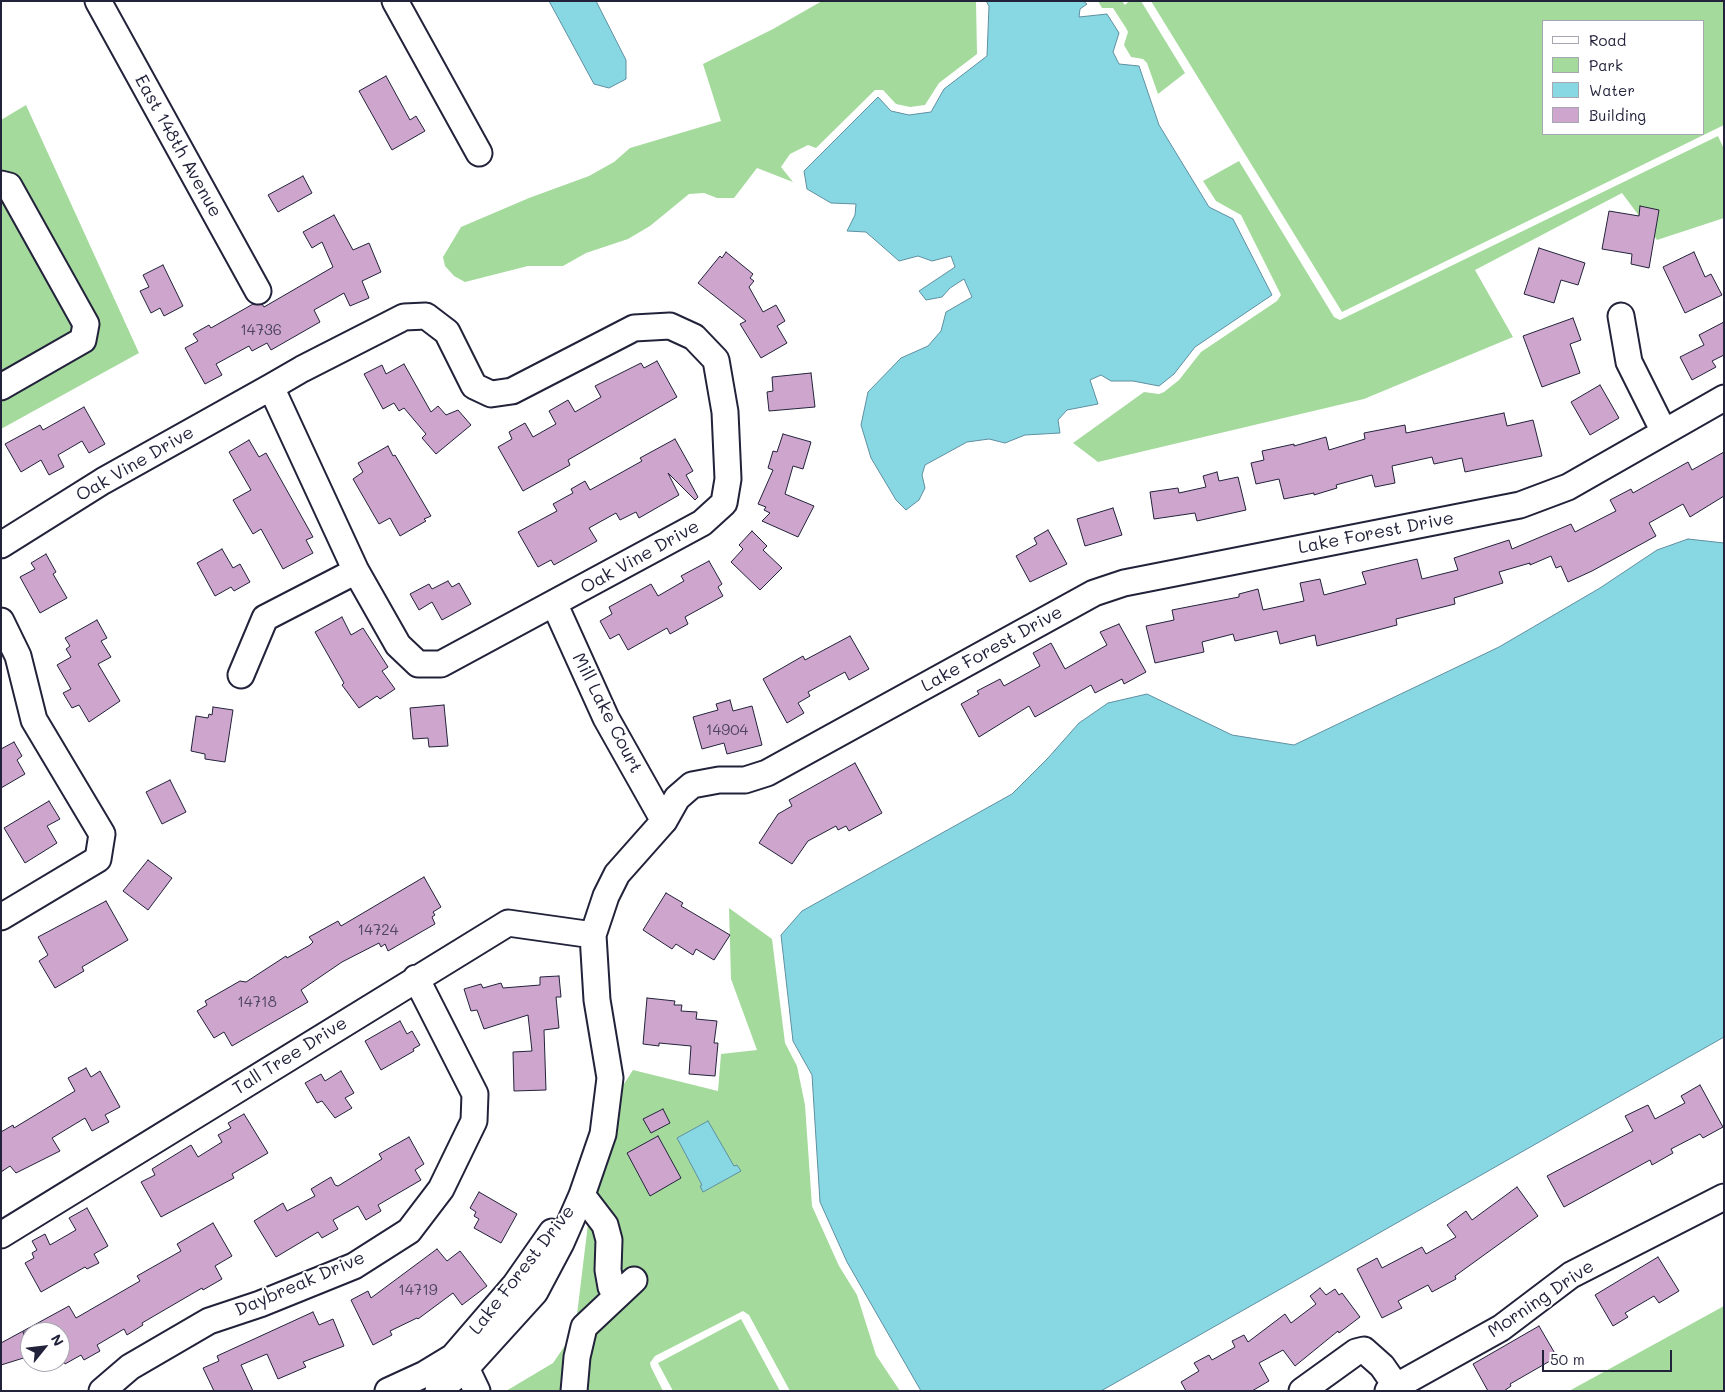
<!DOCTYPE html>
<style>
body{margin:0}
#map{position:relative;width:1725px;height:1392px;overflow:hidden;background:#fff;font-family:Mali,sans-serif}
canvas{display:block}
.frame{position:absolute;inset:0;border:2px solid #22223b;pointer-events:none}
.legend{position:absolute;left:1542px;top:20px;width:162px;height:115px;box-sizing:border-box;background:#fff;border:1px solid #a7a7b1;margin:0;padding:6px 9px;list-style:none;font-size:15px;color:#22223b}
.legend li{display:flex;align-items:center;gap:10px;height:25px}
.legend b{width:25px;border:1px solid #a7a7b1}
.north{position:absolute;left:20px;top:1322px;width:50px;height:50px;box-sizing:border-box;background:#fff;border:1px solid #a7a7b1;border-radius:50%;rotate:61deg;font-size:14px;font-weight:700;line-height:20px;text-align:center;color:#22223b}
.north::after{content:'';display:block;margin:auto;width:18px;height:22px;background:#22223b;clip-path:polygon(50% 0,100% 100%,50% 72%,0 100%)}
.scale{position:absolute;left:1542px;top:1350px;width:130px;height:22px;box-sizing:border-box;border:2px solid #22223b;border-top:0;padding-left:6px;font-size:15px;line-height:18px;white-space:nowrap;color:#22223b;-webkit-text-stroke:4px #fff;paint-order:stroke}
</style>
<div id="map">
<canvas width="1725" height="1392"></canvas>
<div class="frame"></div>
<ul class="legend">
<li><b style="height:6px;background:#fff"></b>Road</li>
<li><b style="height:14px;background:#a5da9d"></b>Park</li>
<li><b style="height:14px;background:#88d8e4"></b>Water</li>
<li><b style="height:14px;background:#cea6cd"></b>Building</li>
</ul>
<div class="north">N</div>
<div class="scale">50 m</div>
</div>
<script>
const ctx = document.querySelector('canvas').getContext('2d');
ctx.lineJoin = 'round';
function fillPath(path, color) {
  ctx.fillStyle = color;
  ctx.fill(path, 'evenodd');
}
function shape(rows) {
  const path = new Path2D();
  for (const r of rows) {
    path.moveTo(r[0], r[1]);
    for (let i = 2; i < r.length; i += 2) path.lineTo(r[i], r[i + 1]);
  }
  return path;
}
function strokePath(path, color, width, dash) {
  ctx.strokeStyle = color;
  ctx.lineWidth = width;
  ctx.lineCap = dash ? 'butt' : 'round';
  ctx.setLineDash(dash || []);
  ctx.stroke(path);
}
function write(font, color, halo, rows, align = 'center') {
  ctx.font = font + ' Mali,sans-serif';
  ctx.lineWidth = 4;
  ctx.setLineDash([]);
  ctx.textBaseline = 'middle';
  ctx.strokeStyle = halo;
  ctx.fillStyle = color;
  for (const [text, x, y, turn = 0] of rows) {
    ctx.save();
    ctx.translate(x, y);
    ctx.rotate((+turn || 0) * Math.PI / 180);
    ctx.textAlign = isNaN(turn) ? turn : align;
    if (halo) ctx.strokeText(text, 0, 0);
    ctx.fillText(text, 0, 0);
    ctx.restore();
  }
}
const green = shape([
 [822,1,976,1,977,54,939,83,925,105,910,107,896,104,883,90,875,90,816,148,808,145,790,154,781,167,793,182,757,168,734,198,717,198,704,193,689,194,650,226,628,239,586,253,563,266,528,266,465,282,454,276,445,266,443,257,461,227,529,198,589,176,614,162,630,148,721,121,703,64,773,29],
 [1098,1,1122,1,1125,5,1129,1,1141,1,1185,73,1158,94,1147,63,1143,59,1131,57,1124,45,1128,32,1126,28,1113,8,1102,8],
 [1151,1,1724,1,1724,125,1342,312],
 [1544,21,1704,21,1704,134,1544,134],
 [26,105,139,353,1,429,1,120],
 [1718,136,1724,149,1724,218,1657,240,1622,193,1475,270,1513,337,1364,399,1098,462,1073,443,1144,392,1159,394,1164,392,1179,380,1201,352,1277,301,1281,295,1241,215,1216,201,1203,181,1239,161,1334,317,1340,320],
 [729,908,772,939,785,1043,797,1066,805,1105,812,1206,839,1266,857,1295,876,1355,900,1391,790,1391,749,1315,743,1311,655,1356,650,1363,651,1367,663,1391,506,1391,553,1363,575,1331,591,1199,618,1093,633,1070,718,1091,721,1054,757,1050,731,979],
 [1724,1306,1724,1391,1569,1391],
 [741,1319,780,1391,673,1391,658,1363]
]);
const water = shape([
 [549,1,596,1,626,60,626,79,609,88,594,84,549,1],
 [986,1,1083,1,1087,4,1080,9,1079,17,1107,14,1119,33,1113,52,1119,64,1139,66,1159,125,1209,207,1233,219,1272,295,1195,347,1174,374,1159,386,1133,381,1111,381,1101,375,1090,380,1098,404,1067,410,1058,420,1060,433,1025,435,1005,443,989,439,967,442,925,465,922,475,925,488,919,500,906,510,896,500,871,458,861,425,868,392,901,358,928,346,941,331,946,312,972,297,964,279,950,288,942,297,926,300,919,291,955,267,951,256,932,261,918,256,899,261,866,232,847,231,855,215,856,204,831,203,807,189,804,171,878,97,891,111,909,115,931,112,944,89,987,56,989,6,986,1],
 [1688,539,1724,543,1724,1037,1101,1391,921,1391,847,1262,820,1202,812,1075,793,1041,781,935,802,911,1012,794,1048,758,1079,723,1108,703,1147,694,1232,735,1294,745,1499,647,1600,588,1657,550,1688,539],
 [708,1121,734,1166,737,1165,741,1171,703,1192,700,1186,702,1185,677,1138,708,1121]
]);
const building = shape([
 [386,76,410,120,416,116,425,131,392,150,359,91,386,76],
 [303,176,312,193,278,212,268,195,303,176],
 [1640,206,1659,210,1649,268,1631,264,1632,254,1602,249,1609,211,1639,216,1640,206],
 [334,215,353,250,369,243,381,272,362,281,369,298,350,306,344,293,314,310,320,322,271,350,267,343,252,351,249,346,216,364,222,375,205,384,185,348,198,341,193,334,209,325,211,328,253,304,262,304,264,307,333,267,322,242,312,248,303,232,334,215],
 [1539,248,1585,263,1578,285,1561,280,1554,303,1524,294,1539,248],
 [726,252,753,274,750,278,754,281,749,287,763,312,776,305,785,321,777,326,787,343,761,358,740,324,746,321,698,283,720,256,722,258,726,252],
 [1694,252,1705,277,1711,274,1722,295,1685,313,1663,267,1694,252],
 [163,265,183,306,164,316,160,308,151,313,140,291,149,287,143,275,163,265],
 [1573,318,1581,340,1570,344,1580,373,1542,387,1523,336,1573,318],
 [1724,322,1724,355,1712,361,1716,367,1692,380,1680,357,1704,345,1699,335,1724,322],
 [657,361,677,397,568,460,570,465,523,491,498,447,512,439,509,432,525,423,533,437,556,424,549,411,568,400,575,412,601,397,595,386,641,363,644,368,657,361],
 [404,364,431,412,438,406,446,415,458,410,471,425,436,454,422,438,426,434,404,408,399,411,394,403,383,409,364,374,382,365,386,374,404,364],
 [811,373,815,407,769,411,767,392,773,391,772,377,811,373],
 [1600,385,1619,418,1590,435,1571,402,1600,385],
 [84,407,105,444,89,453,82,441,58,455,64,467,49,475,41,460,21,472,5,444,40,425,43,430,84,407],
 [1504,413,1507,426,1533,420,1542,456,1465,472,1462,458,1434,464,1432,457,1392,466,1395,483,1375,487,1372,475,1336,485,1337,488,1314,495,1314,493,1284,499,1279,479,1256,484,1251,463,1264,460,1262,451,1294,444,1294,446,1326,437,1329,450,1365,439,1364,433,1405,425,1406,433,1504,413],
 [783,434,811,442,803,469,793,466,785,494,814,506,798,537,762,521,770,513,764,510,766,507,758,504,773,470,768,468,773,451,777,452,783,434],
 [675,439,693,471,686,475,698,497,695,500,668,473,679,495,639,518,636,512,620,520,616,513,589,528,597,541,554,565,551,560,538,567,518,532,557,511,553,504,573,493,571,489,585,481,590,490,642,461,640,458,675,439],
 [249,440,259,457,266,453,313,537,306,540,313,553,283,569,261,529,253,534,233,500,251,490,229,452,249,440],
 [388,446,393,456,395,455,431,516,424,519,426,521,400,536,390,518,379,524,353,479,363,472,358,463,388,446],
 [1724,452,1724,496,1690,517,1683,504,1649,523,1656,536,1592,571,1568,582,1561,566,1556,568,1551,556,1530,565,1530,563,1499,572,1503,583,1454,598,1455,604,1396,619,1397,625,1317,646,1315,635,1280,644,1277,631,1235,641,1233,634,1202,642,1204,652,1155,663,1146,626,1174,620,1172,610,1239,597,1239,594,1258,589,1263,610,1304,601,1300,583,1320,579,1324,595,1366,584,1362,572,1417,559,1422,579,1458,570,1454,558,1509,540,1512,549,1571,524,1575,532,1616,511,1610,500,1631,489,1633,493,1688,462,1692,470,1724,452],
 [1217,472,1219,481,1238,477,1246,510,1197,521,1195,513,1154,519,1150,492,1178,488,1179,493,1206,487,1203,476,1217,472],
 [1113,508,1122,535,1085,546,1077,519,1113,508],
 [1048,530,1067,564,1030,582,1016,556,1037,544,1034,538,1048,530],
 [752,531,767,546,763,550,782,568,760,590,731,562,743,549,739,545,752,531],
 [222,549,233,568,240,564,250,582,234,591,231,587,215,596,197,563,222,549],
 [46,554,56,572,53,574,67,598,40,613,20,577,35,569,31,563,46,554],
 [709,561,722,584,718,587,723,596,685,617,688,624,670,634,667,628,628,650,619,634,610,639,600,621,612,614,609,607,651,584,658,596,684,581,681,576,709,561],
 [448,581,452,587,459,583,471,604,442,620,432,602,419,610,410,594,429,584,432,589,448,581],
 [342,617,351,635,363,628,388,667,382,671,395,689,380,699,377,696,359,708,342,685,344,683,315,632,342,617],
 [97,620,107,638,101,641,111,657,98,664,120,701,89,722,79,705,72,708,63,693,71,689,57,665,71,657,66,649,70,646,65,638,97,620],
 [1119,624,1146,672,1124,684,1122,679,1095,693,1091,685,1035,717,1029,706,979,737,961,704,979,694,977,691,1000,679,1004,686,1040,666,1033,653,1051,643,1065,669,1107,645,1100,632,1119,624],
 [850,636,869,669,849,680,845,672,808,692,810,696,798,703,804,713,787,723,763,679,803,656,805,660,850,636],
 [730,700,733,711,752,706,762,745,727,754,724,743,702,749,693,717,718,710,716,704,730,700],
 [444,705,448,746,429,747,428,738,413,739,410,708,444,705],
 [213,707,233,710,225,762,205,759,205,754,191,751,196,716,208,718,209,714,212,715,213,707],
 [14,742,22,756,17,760,25,774,1,788,1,749,14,742],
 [855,763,882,813,849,831,846,826,838,830,836,826,808,841,792,864,759,843,778,814,792,806,789,800,855,763],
 [170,780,186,812,162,824,146,792,170,780],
 [49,801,60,819,47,826,57,843,25,863,4,828,49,801],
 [148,860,172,878,148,910,123,891,148,860],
 [424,877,441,907,433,912,435,915,432,917,435,924,388,951,385,944,381,947,379,943,342,962,301,990,308,1002,232,1046,224,1032,214,1038,197,1011,207,1005,205,1001,240,981,246,982,286,956,287,958,310,945,313,942,309,937,338,921,341,926,424,877],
 [666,893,683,903,681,906,730,935,714,960,696,949,693,955,676,944,672,949,643,930,666,893],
 [106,901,128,940,82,967,84,971,55,988,39,961,48,955,38,937,106,901],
 [559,976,561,997,556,997,559,1028,544,1030,546,1090,514,1091,513,1052,532,1051,528,1015,484,1029,477,1010,471,1011,464,989,481,984,483,988,501,983,503,988,540,985,540,977,559,976],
 [647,998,675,1001,674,1005,682,1005,681,1011,697,1012,696,1019,717,1021,714,1043,718,1043,715,1076,689,1074,691,1046,659,1043,659,1046,643,1044,647,998],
 [400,1021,407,1034,412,1031,420,1045,413,1049,414,1051,381,1070,365,1041,400,1021],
 [86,1068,91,1077,100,1071,120,1107,105,1115,109,1122,92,1131,85,1118,52,1138,60,1151,16,1173,10,1166,1,1172,1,1132,13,1125,14,1128,75,1091,68,1078,86,1068],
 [341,1071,354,1093,345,1098,352,1108,335,1118,322,1101,317,1103,305,1083,321,1074,325,1081,341,1071],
 [1700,1085,1723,1127,1703,1138,1700,1134,1671,1149,1673,1153,1652,1165,1650,1160,1564,1207,1547,1176,1633,1131,1625,1116,1648,1105,1655,1119,1685,1103,1681,1096,1700,1085],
 [663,1109,670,1123,651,1133,643,1119,663,1109],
 [244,1114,268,1153,232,1174,234,1178,161,1217,141,1182,155,1175,152,1169,191,1145,198,1157,222,1142,218,1135,231,1128,228,1123,244,1114],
 [658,1136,681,1178,650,1196,627,1153,658,1136],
 [409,1137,424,1164,415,1170,421,1180,378,1205,381,1211,366,1220,358,1206,333,1220,338,1229,322,1238,318,1232,276,1257,254,1221,283,1203,287,1211,315,1196,311,1189,331,1177,335,1185,338,1186,382,1159,379,1154,409,1137],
 [1517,1187,1538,1216,1455,1276,1456,1279,1432,1292,1428,1285,1398,1301,1402,1308,1382,1318,1357,1269,1377,1258,1382,1268,1422,1247,1426,1254,1456,1237,1447,1225,1466,1211,1472,1220,1517,1187],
 [479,1192,517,1214,501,1243,474,1228,479,1219,474,1216,476,1212,470,1208,479,1192],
 [87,1208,108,1246,94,1254,99,1263,87,1269,85,1267,41,1292,25,1263,34,1258,32,1253,37,1250,32,1241,45,1234,50,1245,76,1230,69,1218,87,1208],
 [213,1223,232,1256,215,1266,222,1279,203,1290,202,1288,142,1323,143,1325,127,1335,124,1329,97,1345,100,1351,84,1360,81,1355,65,1364,60,1354,60,1332,23,1332,30,1356,1,1365,1,1343,69,1306,76,1318,140,1281,137,1276,181,1251,177,1244,213,1223],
 [437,1249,447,1261,460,1251,487,1286,462,1305,453,1293,418,1319,417,1318,390,1331,392,1335,373,1345,351,1300,368,1291,371,1298,437,1249],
 [1658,1257,1679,1291,1659,1303,1654,1296,1625,1313,1628,1317,1613,1326,1595,1295,1658,1257],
 [1320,1288,1326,1295,1335,1289,1339,1295,1342,1293,1360,1317,1339,1333,1338,1331,1295,1366,1283,1350,1259,1363,1269,1381,1252,1391,1186,1391,1181,1382,1199,1371,1194,1363,1209,1355,1212,1360,1235,1347,1232,1341,1244,1335,1248,1342,1285,1314,1291,1323,1316,1304,1310,1296,1320,1288],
 [313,1312,319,1325,333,1319,344,1346,303,1362,306,1367,278,1379,267,1354,241,1365,253,1391,214,1391,203,1368,219,1361,217,1356,313,1312],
 [1539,1326,1557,1357,1510,1384,1511,1386,1504,1391,1488,1391,1473,1364,1539,1326]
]);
const minor = shape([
 [98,1,258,291],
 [395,1,479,153],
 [1,184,9,186,86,324,83,340,1,387],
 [1621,316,1629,362,1664,432],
 [1,545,103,481,271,387,302,369,404,317,426,316,447,332,474,386,491,394,512,391,634,328,670,326,694,337,716,360,725,412,728,479,724,503,702,523,441,664,418,664,398,645,356,571,271,387],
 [554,603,606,718,664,821],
 [1,621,18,656,34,720,102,834,98,859,1,917],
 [241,675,265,618,356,571],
 [582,1195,605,1225,609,1240,608,1270,611,1287,616,1296],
 [1,1235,508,923,593,935],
 [466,1368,477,1391],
 [102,1391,130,1367,209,1321,260,1304,354,1266,409,1231,441,1189,474,1121,475,1094,416,978],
 [388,1391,425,1374,453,1357,515,1285,552,1232],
 [438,1391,466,1368,535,1292,561,1243,582,1195,603,1134,610,1078,597,1000,593,935,606,896,617,874,664,821,677,798,692,785,719,780,745,780,767,773,1094,593,1124,583,1520,505,1568,487,1724,398],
 [574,1391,577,1357,584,1327,634,1280],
 [1302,1391,1356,1352,1364,1350,1382,1366,1396,1386],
 [1388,1391,1501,1328,1571,1275,1724,1197]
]);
const numberNames = [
 ["14736",261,330],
 ["14904",727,730],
 ["14724",378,930],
 ["14718",257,1002],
 ["14719",418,1290]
];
const streetNames = [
 ["East 148th Avenue",178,146,61],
 ["Oak Vine Drive",135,464,-30],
 ["Lake Forest Drive",1376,533,-11],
 ["Oak Vine Drive",640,557,-29],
 ["Lake Forest Drive",992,649,-29],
 ["Mill Lake Court",607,713,63],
 ["Tall Tree Drive",290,1056,-32],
 ["Lake Forest Drive",522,1270,-52],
 ["Daybreak Drive",300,1284,-23],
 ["Morning Drive",1541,1299,-34]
];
fillPath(green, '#a5da9d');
fillPath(water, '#88d8e4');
strokePath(water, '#5f8fa0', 1);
fillPath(building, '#cea6cd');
strokePath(building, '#22223b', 1);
strokePath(minor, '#22223b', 29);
strokePath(minor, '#fff', 25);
write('15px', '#4d4360', null, numberNames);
write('18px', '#22223b', '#fff', streetNames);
</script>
